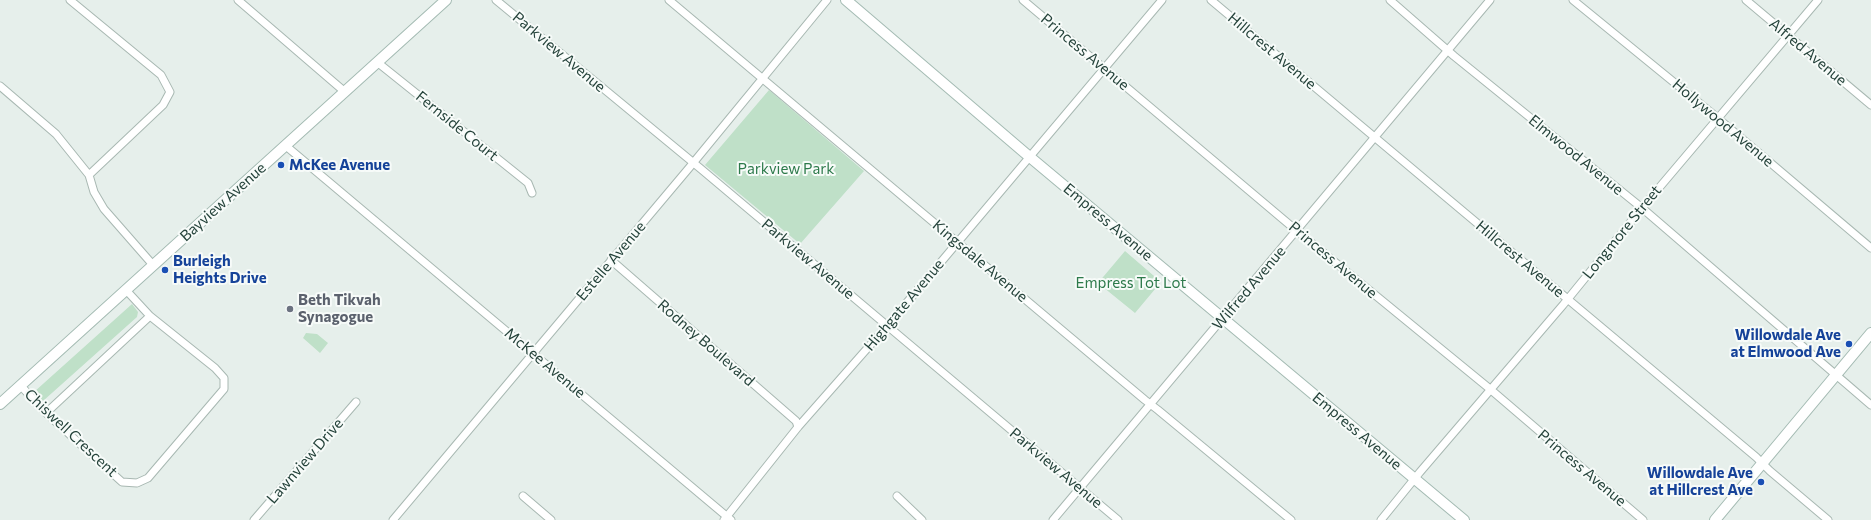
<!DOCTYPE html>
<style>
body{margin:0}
canvas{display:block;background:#e6efeb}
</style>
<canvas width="1871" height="520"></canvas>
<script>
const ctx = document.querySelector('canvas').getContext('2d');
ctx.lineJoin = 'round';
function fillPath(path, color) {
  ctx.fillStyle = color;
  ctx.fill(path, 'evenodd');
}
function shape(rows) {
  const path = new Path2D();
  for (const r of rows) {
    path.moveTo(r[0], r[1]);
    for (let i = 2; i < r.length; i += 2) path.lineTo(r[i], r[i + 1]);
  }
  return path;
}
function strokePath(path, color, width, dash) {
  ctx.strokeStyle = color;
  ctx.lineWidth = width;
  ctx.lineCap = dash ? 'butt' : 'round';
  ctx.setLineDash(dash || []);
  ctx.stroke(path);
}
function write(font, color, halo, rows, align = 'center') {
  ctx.font = font + ' Commissioner,sans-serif';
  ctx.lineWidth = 4;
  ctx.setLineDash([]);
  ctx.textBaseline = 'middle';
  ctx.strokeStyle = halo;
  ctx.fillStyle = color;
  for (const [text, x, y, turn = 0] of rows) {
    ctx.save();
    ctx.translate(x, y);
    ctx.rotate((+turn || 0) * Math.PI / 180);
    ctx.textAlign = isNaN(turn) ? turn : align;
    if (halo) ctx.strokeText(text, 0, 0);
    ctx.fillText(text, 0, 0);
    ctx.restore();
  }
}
const green = shape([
 [769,90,864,171,800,244,705,165],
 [1125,251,1161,282,1135,313,1098,283],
 [132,304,138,312,137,317,43,401,34,392],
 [306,333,317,334,328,343,320,353,303,338]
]);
const street = shape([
 [70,0,161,75,170,92,163,105,89,175],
 [238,0,345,92],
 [496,0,701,169,1118,520],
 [669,0,1145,400,1158,410,1291,520],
 [1023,0,1303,236,1490,389,1643,520],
 [1211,0,1756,457,1770,471,1828,520],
 [1390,0,1454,56,1642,208,1871,405],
 [1573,0,1714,115,1871,248],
 [1746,0,1871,105],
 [377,62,528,183,532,193],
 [0,86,56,134,89,175,94,192,104,209,153,265],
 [286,146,731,520],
 [611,260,796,421,798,427],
 [21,386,46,413,122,482,137,483,148,478,224,389,224,378,215,368,150,316,126,290],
 [46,413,150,316],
 [523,496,551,520],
 [897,496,922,520],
 [254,520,356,402],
 [393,520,689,168,827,0],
 [724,520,798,427,887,326,1162,0],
 [1053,520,1490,0],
 [1381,520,1420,472,1563,305,1642,208,1818,0]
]);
const secondary = shape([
 [846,0,1025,153,1464,520],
 [0,404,446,0],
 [1715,520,1871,333]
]);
const markers = [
 [281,165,4,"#1a4fb4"],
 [165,270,4,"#1a4fb4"],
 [290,309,4,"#6b7280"],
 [1849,344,4,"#1a4fb4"],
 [1761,482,4,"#1a4fb4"]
];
const streetNames = [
 ["Hillcrest Avenue",1272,51,40],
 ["Parkview Avenue",559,52,40],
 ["Princess Avenue",1085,52,40],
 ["Alfred Avenue",1808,52,40],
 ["Hollywood Avenue",1723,123,40],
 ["Fernside Court",457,126,39],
 ["Elmwood Avenue",1576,155,39],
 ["Bayview Avenue",223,202,-42],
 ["Empress Avenue",1108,222,40],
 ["Longmore Street",1622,232,-51],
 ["Parkview Avenue",808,259,40],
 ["Hillcrest Avenue",1520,259,40],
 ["Princess Avenue",1333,260,40],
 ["Estelle Avenue",611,261,-50],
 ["Kingsdale Avenue",980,261,40],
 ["Wilfred Avenue",1249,288,-50],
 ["Highgate Avenue",904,305,-50],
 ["Rodney Boulevard",706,343,41],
 ["McKee Avenue",545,363,40],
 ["Empress Avenue",1357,431,40],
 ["Chiswell Crescent",71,433,43],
 ["Lawnview Drive",305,461,-49],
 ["Parkview Avenue",1056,468,40],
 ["Princess Avenue",1582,468,40]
];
const transitNames = [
 ["McKee Avenue",289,165],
 ["Burleigh",173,261],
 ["Heights Drive",173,278],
 ["Willowdale Ave",1841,335,"right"],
 ["at Elmwood Ave",1841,352,"right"],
 ["Willowdale Ave",1753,473,"right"],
 ["at Hillcrest Ave",1753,490,"right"]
];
const parkNames = [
 ["Parkview Park",786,169],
 ["Empress Tot Lot",1131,283]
];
const worshipNames = [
 ["Beth Tikvah",298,300],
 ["Synagogue",298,317]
];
fillPath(green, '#bfe0c8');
strokePath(street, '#a8b8b2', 9);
strokePath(secondary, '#a4bbb3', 12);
strokePath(street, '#fff', 7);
strokePath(secondary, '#fff', 10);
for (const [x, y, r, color] of markers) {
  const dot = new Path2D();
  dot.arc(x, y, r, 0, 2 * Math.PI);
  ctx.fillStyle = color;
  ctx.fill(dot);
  strokePath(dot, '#f7fbf9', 1.5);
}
write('15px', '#24423a', '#f7fbf9', streetNames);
write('bold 15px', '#164399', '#f7fbf9', transitNames, 'left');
write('15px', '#2d7a4b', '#f7fbf9', parkNames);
write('bold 15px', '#5b616d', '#f7fbf9', worshipNames, 'left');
</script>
